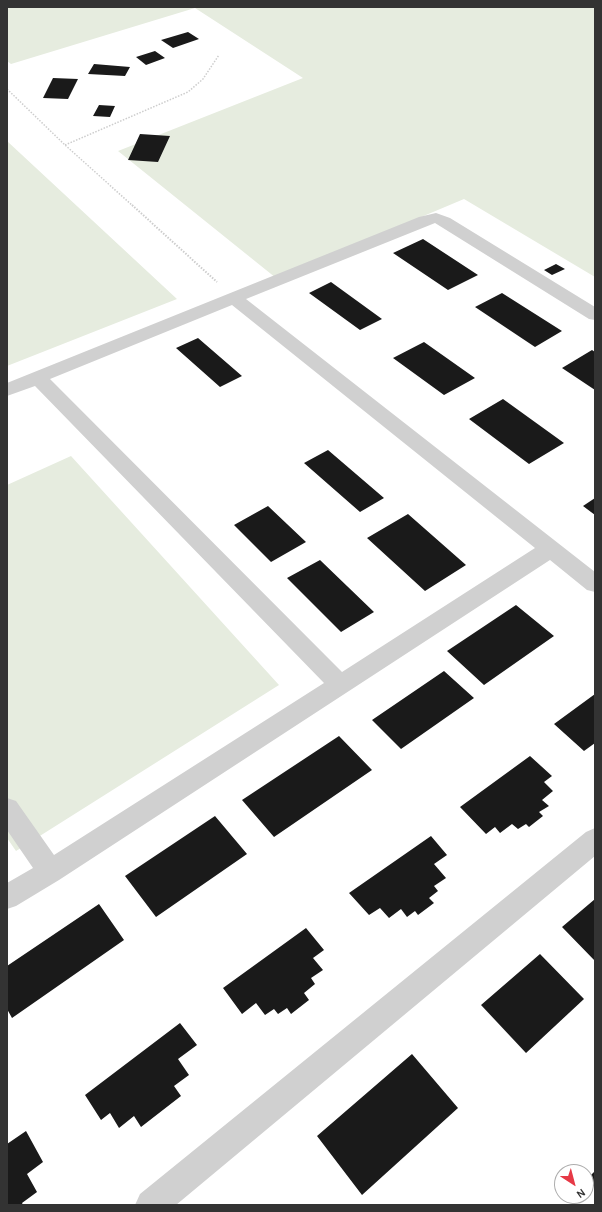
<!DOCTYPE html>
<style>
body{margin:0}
#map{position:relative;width:602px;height:1212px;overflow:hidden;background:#fff;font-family:Karla,sans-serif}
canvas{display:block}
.frame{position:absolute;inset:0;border:8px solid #333;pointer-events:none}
.north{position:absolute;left:554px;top:1164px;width:40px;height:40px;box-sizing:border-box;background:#fff;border:1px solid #adadad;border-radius:50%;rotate:144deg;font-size:11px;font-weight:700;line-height:16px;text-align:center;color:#333}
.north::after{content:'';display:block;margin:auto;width:14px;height:18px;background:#e63946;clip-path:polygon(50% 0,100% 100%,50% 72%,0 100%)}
</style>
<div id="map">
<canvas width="602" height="1212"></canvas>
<div class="frame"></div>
<div class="north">N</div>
</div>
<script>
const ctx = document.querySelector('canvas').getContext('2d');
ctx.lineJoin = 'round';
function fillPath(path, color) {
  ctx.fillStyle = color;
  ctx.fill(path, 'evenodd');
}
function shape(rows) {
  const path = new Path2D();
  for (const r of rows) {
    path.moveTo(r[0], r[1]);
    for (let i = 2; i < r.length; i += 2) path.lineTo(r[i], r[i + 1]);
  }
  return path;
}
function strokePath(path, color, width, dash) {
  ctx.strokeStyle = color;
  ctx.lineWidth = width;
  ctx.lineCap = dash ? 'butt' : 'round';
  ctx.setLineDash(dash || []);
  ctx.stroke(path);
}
const green = shape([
 [7,7,595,7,595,277,464,199,276,278,118,151,303,78,195,8,11,64,7,61],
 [7,141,177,299,7,366],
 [71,456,279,685,16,851,7,838,7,485]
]);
const building = shape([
 [188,32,199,39,173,48,161,40],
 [155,51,165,58,146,65,136,57],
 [94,64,130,67,125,76,88,74],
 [53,78,78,79,68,99,43,98],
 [99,105,115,106,110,117,93,116],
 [140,134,170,136,158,162,128,160],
 [423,239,478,275,448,290,393,253],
 [556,264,565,269,552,275,544,270],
 [331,282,382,319,360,330,309,293],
 [502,293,562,331,535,347,475,307],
 [198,338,242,376,220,387,176,348],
 [424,342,475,378,444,395,393,358],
 [592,350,595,352,595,390,562,368],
 [503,399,564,443,529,464,469,419],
 [328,450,384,498,360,512,304,463],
 [595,498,595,515,583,506],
 [268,506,306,542,271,562,234,525],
 [408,514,466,565,425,591,367,538],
 [320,560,374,612,341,632,287,578],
 [516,605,554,636,484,685,447,651],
 [444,671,474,698,401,749,372,720],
 [595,694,595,743,584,751,554,724],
 [339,736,372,770,274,837,242,800],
 [530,756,552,776,544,782,553,791,542,800,549,806,539,812,543,816,529,827,526,824,518,829,512,824,500,833,495,827,486,834,460,807],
 [215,816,247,854,156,917,125,876],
 [431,836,447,855,434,864,446,878,434,886,438,891,429,898,434,903,418,915,415,911,407,917,401,909,389,918,380,908,369,915,349,893],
 [595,899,595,961,562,927],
 [99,904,124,940,12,1018,7,1009,7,966],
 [306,928,324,950,313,958,323,970,311,978,315,984,304,993,309,1000,291,1014,287,1008,278,1014,274,1009,265,1015,256,1003,242,1014,223,988],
 [540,954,584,999,526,1053,481,1005],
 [180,1023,197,1045,178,1059,189,1075,174,1086,181,1096,141,1127,134,1116,119,1128,110,1113,101,1120,85,1095],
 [412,1054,458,1108,362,1195,317,1136],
 [26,1131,43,1162,27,1174,37,1192,22,1203,23,1205,7,1205,7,1144],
 [595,1171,595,1188,587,1179]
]);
const pathFar1 = shape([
 [7,89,65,145,133,206],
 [65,145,188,92,203,79,219,55]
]);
const path = shape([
 [132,205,217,282]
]);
const street = shape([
 [436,213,450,218,595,307,595,320,589,319,435,223,246,299,595,572,595,592,587,590,550,560,59,880,16,906,7,909,7,883,33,868,7,830,7,798,16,801,54,855,324,683,35,386,7,396,7,383,419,217,436,213],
 [232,305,535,548,342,672,50,379,232,305],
 [595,828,595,856,176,1205,135,1205,140,1194,586,832,595,828]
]);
fillPath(green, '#e6ecdf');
fillPath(building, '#1a1a1a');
strokePath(pathFar1, '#cdcdcd', 1.5, [1.5, 1.5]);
strokePath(path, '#cdcdcd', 2, [1.5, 1.5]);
fillPath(street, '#d0d0d0');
</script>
